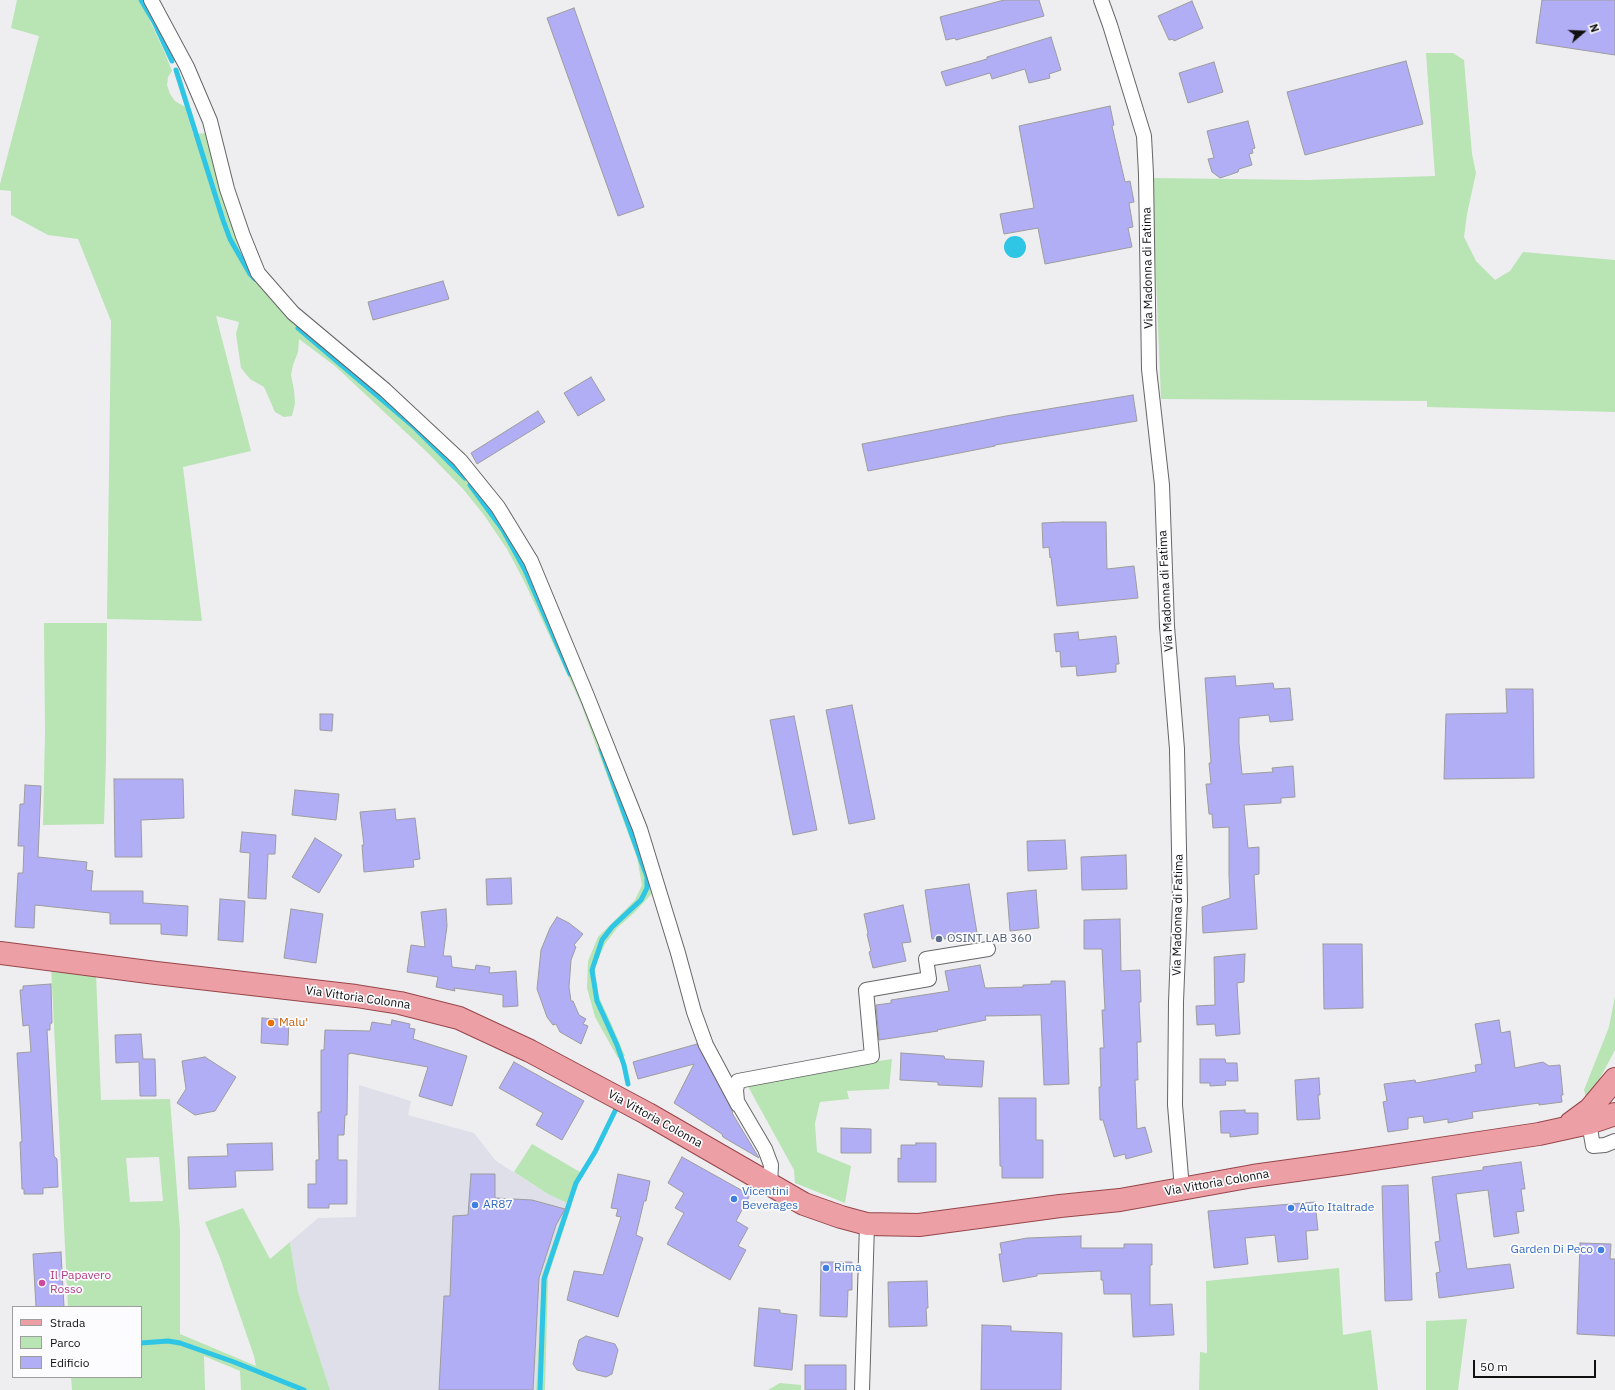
<!DOCTYPE html>
<style>
body{margin:0}
#map{position:relative;width:1615px;height:1390px;overflow:hidden;background:#eeeef1;font-family:"IBM Plex Sans",sans-serif}
canvas{display:block}
.legend{position:absolute;left:12px;top:1306px;width:130px;height:72px;box-sizing:border-box;background:#fcfcfe;border:1px solid #9e9e9f;margin:0;padding:5px 7px;list-style:none;font-size:12px;color:#101010}
.legend li{display:flex;align-items:center;gap:8px;height:20px}
.legend b{width:20px;border:1px solid #9e9e9f}
.north{position:absolute;left:1563px;top:12px;width:40px;height:40px;-webkit-text-stroke:3px #fcfcfe;paint-order:stroke;rotate:71deg;font-size:11px;font-weight:700;line-height:16px;text-align:center;color:#101010}
.north::after{content:'';display:block;margin:auto;width:14px;height:18px;background:#101010;clip-path:polygon(50% 0,100% 100%,50% 72%,0 100%)}
.scale{position:absolute;left:1473px;top:1360px;width:123px;height:18px;box-sizing:border-box;border:2px solid #101010;border-top:0;padding-left:5px;font-size:12px;line-height:14px;white-space:nowrap;color:#101010;-webkit-text-stroke:3px #fcfcfe;paint-order:stroke}
</style>
<div id="map">
<canvas width="1615" height="1390"></canvas>
<ul class="legend">
<li><b style="height:5px;background:#eca0a5"></b>Strada</li>
<li><b style="height:11px;background:#b9e4b4"></b>Parco</li>
<li><b style="height:11px;background:#b2aef5"></b>Edificio</li>
</ul>
<div class="north">N</div>
<div class="scale">50 m</div>
</div>
<script>
const ctx = document.querySelector('canvas').getContext('2d');
ctx.lineJoin = 'round';
function fillPath(path, color) {
  ctx.fillStyle = color;
  ctx.fill(path, 'evenodd');
}
function shape(rows) {
  const path = new Path2D();
  for (const r of rows) {
    if (r.length === 3) {
      path.moveTo(r[0] + r[2], r[1]);
      path.arc(r[0], r[1], r[2], 0, 2 * Math.PI);
      continue;
    }
    path.moveTo(r[0], r[1]);
    for (let i = 2; i < r.length; i += 2) path.lineTo(r[i], r[i + 1]);
  }
  return path;
}
function strokePath(path, color, width, dash) {
  ctx.strokeStyle = color;
  ctx.lineWidth = width;
  ctx.lineCap = dash ? 'butt' : 'round';
  ctx.setLineDash(dash || []);
  ctx.stroke(path);
}
function write(font, color, halo, rows, align = 'center') {
  ctx.font = font + ' "IBM Plex Sans",sans-serif';
  ctx.lineWidth = 3.5;
  ctx.setLineDash([]);
  ctx.textBaseline = 'middle';
  ctx.strokeStyle = halo;
  ctx.fillStyle = color;
  for (const [text, x, y, turn = 0] of rows) {
    ctx.save();
    ctx.translate(x, y);
    ctx.rotate((+turn || 0) * Math.PI / 180);
    ctx.textAlign = isNaN(turn) ? turn : align;
    if (halo) ctx.strokeText(text, 0, 0);
    ctx.fillText(text, 0, 0);
    ctx.restore();
  }
}
const built = shape([
 [359,1085,411,1101,408,1115,474,1133,496,1161,548,1194,567,1203,542,1275,536,1390,330,1390,298,1292,290,1242,318,1218,356,1217]
]);
const green = shape([
 [17,0,138,0,144,8,164,51,172,71,168,77,167,85,170,94,175,101,185,107,193,134,207,133,256,272,468,477,518,547,596,726,655,890,634,913,617,928,605,944,595,966,595,982,597,993,611,1023,625,1056,618,1058,595,1017,587,988,588,961,598,937,635,900,642,885,637,858,581,704,524,581,507,549,484,515,463,489,429,454,335,366,299,339,298,352,293,365,291,375,294,390,295,403,292,416,284,417,275,412,264,387,250,379,241,368,236,334,239,322,216,316,251,451,183,467,202,621,107,619,111,321,78,239,48,235,11,215,11,191,0,190,0,184,39,36,11,28],
 [1426,53,1453,53,1464,60,1472,154,1476,173,1467,214,1464,237,1476,261,1495,280,1510,271,1523,252,1615,260,1615,412,1427,407,1427,401,1161,399,1152,178,1307,180,1435,176],
 [44,623,107,623,106,760,104,824,43,825,45,733],
 [51,966,96,973,101,1100,170,1099,180,1231,180,1334,256,1366,254,1356,220,1258,205,1222,243,1208,270,1259,290,1242,298,1292,330,1390,241,1390,240,1371,204,1356,205,1390,72,1390,71,1377,141,1377,141,1307,68,1307],
 [159,1157,163,1201,130,1202,126,1158],
 [1615,996,1615,1050,1599,1080,1586,1097,1584,1090,1609,1027],
 [892,1059,889,1089,847,1091,849,1099,820,1102,815,1123,817,1152,851,1166,845,1203,795,1183,794,1170,745,1081],
 [532,1144,580,1172,567,1202,572,1204,548,1277,545,1390,536,1390,542,1275,567,1203,548,1194,514,1172],
 [1339,1268,1343,1335,1371,1330,1378,1390,1199,1390,1200,1352,1207,1353,1206,1281],
 [1467,1319,1458,1390,1426,1390,1426,1321],
 [780,1383,801,1385,801,1390,768,1390]
]);
const water = shape([
 [1015,247,11]
]);
const stream = shape([
 [141,0,154,22,172,61],
 [176,70,223,220,230,239,250,274,255,279],
 [298,328,413,426,465,478],
 [470,485,503,530,525,570,570,674],
 [601,749,647,877,647,888,641,900,612,927,602,940,592,970,597,1001,617,1045,624,1065,628,1084],
 [141,1343,168,1341,180,1343,234,1362,304,1390],
 [540,1390,544,1279,576,1183,595,1152,616,1109]
]);
const building = shape([
 [1004,0,1039,0,1044,16,956,40,955,38,946,40,940,17,1004,0],
 [1542,0,1615,0,1615,55,1536,43,1542,0],
 [1192,1,1203,28,1174,41,1173,39,1169,40,1158,16,1192,1],
 [574,8,644,207,618,216,547,18,574,8],
 [1051,37,1061,70,1049,74,1050,78,1029,83,1025,69,992,79,990,73,946,86,941,72,987,59,987,57,1051,37],
 [1406,61,1423,124,1305,155,1287,92,1406,61],
 [1214,62,1223,92,1188,103,1179,73,1214,62],
 [1110,106,1114,125,1112,126,1125,182,1130,181,1134,202,1129,203,1133,227,1128,228,1132,247,1045,264,1038,228,1004,234,1000,214,1034,208,1019,126,1110,106],
 [1248,121,1255,148,1252,149,1253,153,1249,154,1252,165,1239,169,1238,172,1220,178,1212,172,1208,159,1214,158,1207,131,1248,121],
 [443,281,449,299,373,320,368,302,443,281],
 [591,377,605,400,578,416,564,393,591,377],
 [1133,395,1137,421,995,445,995,446,868,471,862,444,1006,416,1133,395],
 [538,411,545,422,477,464,471,453,538,411],
 [1063,522,1106,522,1107,569,1134,566,1138,598,1057,606,1051,557,1050,558,1049,547,1043,548,1042,523,1063,522],
 [1078,632,1079,640,1116,636,1119,664,1116,664,1116,672,1077,676,1076,666,1061,667,1060,651,1056,652,1054,634,1078,632],
 [1235,676,1236,686,1273,683,1274,689,1290,688,1293,720,1270,722,1269,715,1239,718,1239,743,1242,774,1273,772,1272,768,1293,766,1295,797,1281,798,1281,803,1244,805,1248,848,1259,847,1259,874,1254,875,1257,929,1203,933,1202,907,1230,898,1229,875,1229,827,1213,828,1212,814,1209,814,1206,784,1211,784,1209,763,1211,763,1205,678,1235,676],
 [1506,689,1533,689,1534,778,1444,779,1446,714,1507,713,1506,689],
 [852,705,875,819,849,824,826,710,852,705],
 [320,714,333,714,332,731,320,730,320,714],
 [794,716,817,830,793,835,770,720,794,716],
 [114,779,183,779,184,818,141,820,142,857,115,857,114,779],
 [25,785,41,786,38,857,87,862,86,870,93,871,91,891,143,891,143,903,188,906,187,936,161,934,161,924,110,924,110,913,35,905,34,928,15,927,18,873,23,873,24,846,18,846,20,804,24,804,25,785],
 [295,790,339,794,336,820,292,815,295,790],
 [395,809,396,820,415,818,420,859,413,860,414,867,364,872,362,845,364,845,360,812,395,809],
 [242,832,276,835,275,854,268,854,266,899,248,898,250,853,240,852,242,832],
 [315,838,342,855,319,893,292,877,315,838],
 [1065,840,1067,869,1028,871,1027,841,1065,840],
 [1126,855,1127,889,1082,890,1081,857,1126,855],
 [511,878,512,904,487,905,486,879,511,878],
 [969,884,977,933,967,934,966,936,944,939,944,937,932,939,925,890,969,884],
 [1036,890,1039,928,1010,931,1007,893,1036,890],
 [220,899,245,901,243,942,218,940,220,899],
 [903,905,911,942,902,943,906,961,873,968,869,952,871,951,867,934,868,933,864,914,903,905],
 [291,909,323,914,316,963,284,958,291,909],
 [446,909,447,926,443,956,451,956,452,967,475,970,476,965,490,967,489,973,516,971,518,1006,503,1007,503,995,454,988,455,991,436,987,438,977,407,972,411,945,425,947,421,912,446,909],
 [557,917,569,923,583,934,574,945,576,947,571,960,569,987,571,1001,573,1001,579,1015,586,1019,583,1024,588,1026,581,1044,560,1032,556,1024,553,1025,547,1017,537,989,541,950,550,928,557,917],
 [1120,919,1121,971,1140,970,1141,1002,1139,1002,1141,1042,1137,1042,1138,1080,1135,1080,1137,1129,1145,1127,1152,1152,1126,1159,1125,1154,1114,1157,1103,1120,1100,1120,1099,1087,1101,1087,1100,1048,1104,1048,1102,1010,1105,1010,1102,949,1084,949,1084,920,1120,919],
 [1323,944,1362,944,1363,1008,1324,1009,1323,944],
 [1245,954,1244,982,1237,983,1240,1034,1216,1036,1215,1024,1197,1025,1196,1006,1215,1005,1214,957,1245,954],
 [980,965,985,988,1023,987,1023,985,1051,984,1051,981,1065,981,1069,1084,1044,1085,1041,1015,985,1016,986,1020,937,1030,938,1031,879,1040,876,1005,891,1003,891,1000,949,991,945,971,980,965],
 [51,984,52,1023,50,1024,50,1030,47,1030,54,1156,57,1159,58,1187,43,1188,43,1194,24,1194,24,1189,22,1189,20,1142,22,1142,17,1053,31,1052,29,1025,23,1026,20,990,23,990,23,986,51,984],
 [262,1018,289,1020,288,1045,261,1043,262,1018],
 [392,1020,410,1024,409,1028,415,1029,413,1039,467,1056,452,1106,419,1096,428,1067,350,1053,350,1054,348,1054,347,1115,345,1115,344,1135,338,1135,338,1160,347,1160,347,1204,329,1204,329,1208,308,1208,308,1184,316,1184,316,1160,319,1160,318,1112,321,1112,321,1050,324,1050,325,1030,370,1031,372,1022,391,1025,392,1020],
 [1499,1020,1501,1033,1510,1031,1515,1068,1543,1062,1549,1066,1560,1065,1563,1095,1561,1095,1562,1102,1539,1105,1539,1103,1472,1112,1473,1118,1448,1123,1448,1119,1424,1123,1423,1116,1408,1118,1408,1129,1388,1132,1383,1102,1387,1101,1384,1084,1415,1080,1416,1083,1476,1072,1475,1065,1482,1064,1475,1024,1499,1020],
 [141,1034,143,1059,155,1059,156,1096,140,1096,139,1062,116,1063,115,1035,141,1034],
 [697,1044,733,1112,732,1113,759,1158,723,1137,722,1134,674,1103,694,1064,638,1079,633,1062,697,1044],
 [901,1053,944,1056,945,1059,984,1061,982,1087,938,1085,938,1082,900,1080,901,1053],
 [205,1057,236,1077,215,1111,195,1115,177,1103,186,1089,182,1061,205,1057],
 [1200,1059,1225,1059,1226,1063,1237,1063,1238,1081,1225,1081,1226,1085,1210,1086,1210,1083,1200,1083,1200,1059],
 [514,1062,584,1101,562,1140,536,1125,543,1113,499,1088,514,1062],
 [1319,1078,1320,1095,1318,1095,1320,1119,1297,1120,1295,1080,1319,1078],
 [999,1098,1036,1098,1036,1140,1043,1140,1043,1178,1002,1178,1002,1166,1000,1166,999,1098],
 [1245,1110,1245,1113,1258,1113,1258,1134,1230,1137,1230,1133,1221,1133,1220,1111,1245,1110],
 [841,1128,871,1129,871,1153,841,1153,841,1128],
 [272,1143,273,1170,235,1171,236,1187,189,1189,188,1157,228,1156,227,1144,272,1143],
 [916,1143,936,1143,936,1182,898,1182,898,1158,901,1159,901,1145,916,1145,916,1143],
 [682,1157,750,1195,736,1221,748,1228,738,1246,746,1250,730,1280,667,1244,684,1213,675,1208,684,1193,668,1183,682,1157],
 [1521,1162,1525,1189,1521,1189,1524,1211,1516,1212,1519,1233,1494,1237,1488,1190,1456,1194,1467,1269,1510,1264,1514,1288,1439,1298,1436,1273,1440,1272,1435,1242,1440,1241,1432,1177,1483,1170,1483,1167,1521,1162],
 [471,1174,495,1174,495,1198,532,1200,565,1209,556,1225,539,1278,533,1390,439,1390,444,1296,450,1296,453,1216,468,1215,471,1174],
 [618,1174,650,1181,646,1201,644,1201,636,1235,643,1238,618,1317,567,1300,574,1271,603,1275,621,1217,616,1216,618,1209,611,1208,618,1174],
 [1408,1185,1412,1300,1385,1301,1382,1186,1408,1185],
 [1315,1202,1318,1230,1306,1231,1308,1259,1278,1262,1275,1235,1245,1238,1248,1264,1214,1268,1208,1211,1315,1202],
 [1081,1236,1081,1248,1124,1248,1124,1244,1152,1244,1152,1265,1150,1265,1150,1305,1172,1304,1174,1335,1133,1337,1131,1294,1104,1294,1103,1280,1101,1280,1101,1271,1037,1274,1037,1276,1003,1282,999,1254,1002,1254,1000,1243,1027,1238,1081,1236],
 [1580,1243,1611,1244,1610,1259,1615,1259,1615,1336,1577,1334,1580,1243],
 [61,1252,64,1307,36,1307,33,1254,61,1252],
 [821,1262,852,1262,852,1290,848,1290,847,1317,820,1316,821,1262],
 [927,1281,928,1308,926,1308,927,1326,889,1327,888,1282,927,1281],
 [759,1308,780,1310,780,1313,797,1315,792,1370,754,1366,759,1308],
 [982,1325,1011,1326,1011,1331,1062,1333,1061,1390,981,1390,982,1325],
 [586,1336,615,1344,618,1350,612,1374,606,1377,577,1370,573,1364,579,1340,586,1336],
 [805,1365,846,1365,846,1390,805,1390,805,1365]
]);
const street = shape([
 [151,0,187,67,210,121,227,189,243,236,258,273,293,313,385,390,460,460,498,507,531,561,587,696,640,829,678,953,694,1012,706,1045,738,1105],
 [1101,0,1110,25,1144,136,1146,174,1149,369,1162,485,1167,626,1177,749,1180,900,1176,1002,1175,1105,1182,1189],
 [737,1101,736,1090,738,1081,872,1056,866,990,929,979,926,959,988,949],
 [738,1103,765,1149,771,1165,770,1185],
 [1589,1123,1593,1146,1605,1145,1615,1141],
 [862,1390,867,1224]
]);
const primary = shape([
 [0,953,156,973,356,996,400,1003,459,1018,530,1051,648,1114,804,1204,841,1217,867,1224,919,1225,1060,1206,1120,1200,1253,1176,1347,1163,1539,1134,1589,1123,1615,1114],
 [1571,1123,1590,1109,1615,1079]
]);
const markers = [
 [939,939,4,"#5c6f8a"],
 [271,1023,4,"#e8710a"],
 [734,1199,4,"#3f7fe0"],
 [475,1205,4,"#3f7fe0"],
 [1291,1208,4,"#3f7fe0"],
 [1601,1250,4,"#3f7fe0"],
 [826,1268,4,"#3f7fe0"],
 [42,1283,4,"#d1479c"]
];
const streetNames = [
 ["Via Madonna di Fatima",1148,268,-91],
 ["Via Madonna di Fatima",1166,591,-93],
 ["Via Madonna di Fatima",1178,915,-89],
 ["Via Vittoria Colonna",358,998,8],
 ["Via Vittoria Colonna",655,1119,29],
 ["Via Vittoria Colonna",1217,1183,-10]
];
const serviceNames = [
 ["OSINT LAB 360",947,939]
];
const foodNames = [
 ["Malu'",279,1023]
];
const shopNames = [
 ["Vicentini",742,1192],
 ["Beverages",742,1206],
 ["AR87",483,1205],
 ["Auto Italtrade",1299,1208],
 ["Garden Di Peco",1593,1250,"right"],
 ["Rima",834,1268]
];
const hotelNames = [
 ["Il Papavero",50,1276],
 ["Rosso",50,1290]
];
fillPath(built, '#dedfe8');
fillPath(green, '#b9e4b4');
fillPath(water, '#2fc5e4');
strokePath(stream, '#2fc5e4', 5);
fillPath(building, '#b2aef5');
strokePath(building, '#9c9c9e', 1);
strokePath(street, '#666668', 16);
strokePath(primary, '#97454a', 24);
strokePath(street, '#fff', 14);
strokePath(primary, '#eca0a5', 22);
for (const [x, y, r, color] of markers) {
  const dot = new Path2D();
  dot.arc(x, y, r, 0, 2 * Math.PI);
  ctx.fillStyle = color;
  ctx.fill(dot);
  strokePath(dot, '#fcfcfe', 1.5);
}
write('12px', '#101010', '#fcfcfe', streetNames);
write('12px', '#4e5e75', '#fcfcfe', serviceNames, 'left');
write('12px', '#c56008', '#fcfcfe', foodNames, 'left');
write('12px', '#366cbe', '#fcfcfe', shopNames, 'left');
write('12px', '#b23c85', '#fcfcfe', hotelNames, 'left');
</script>
